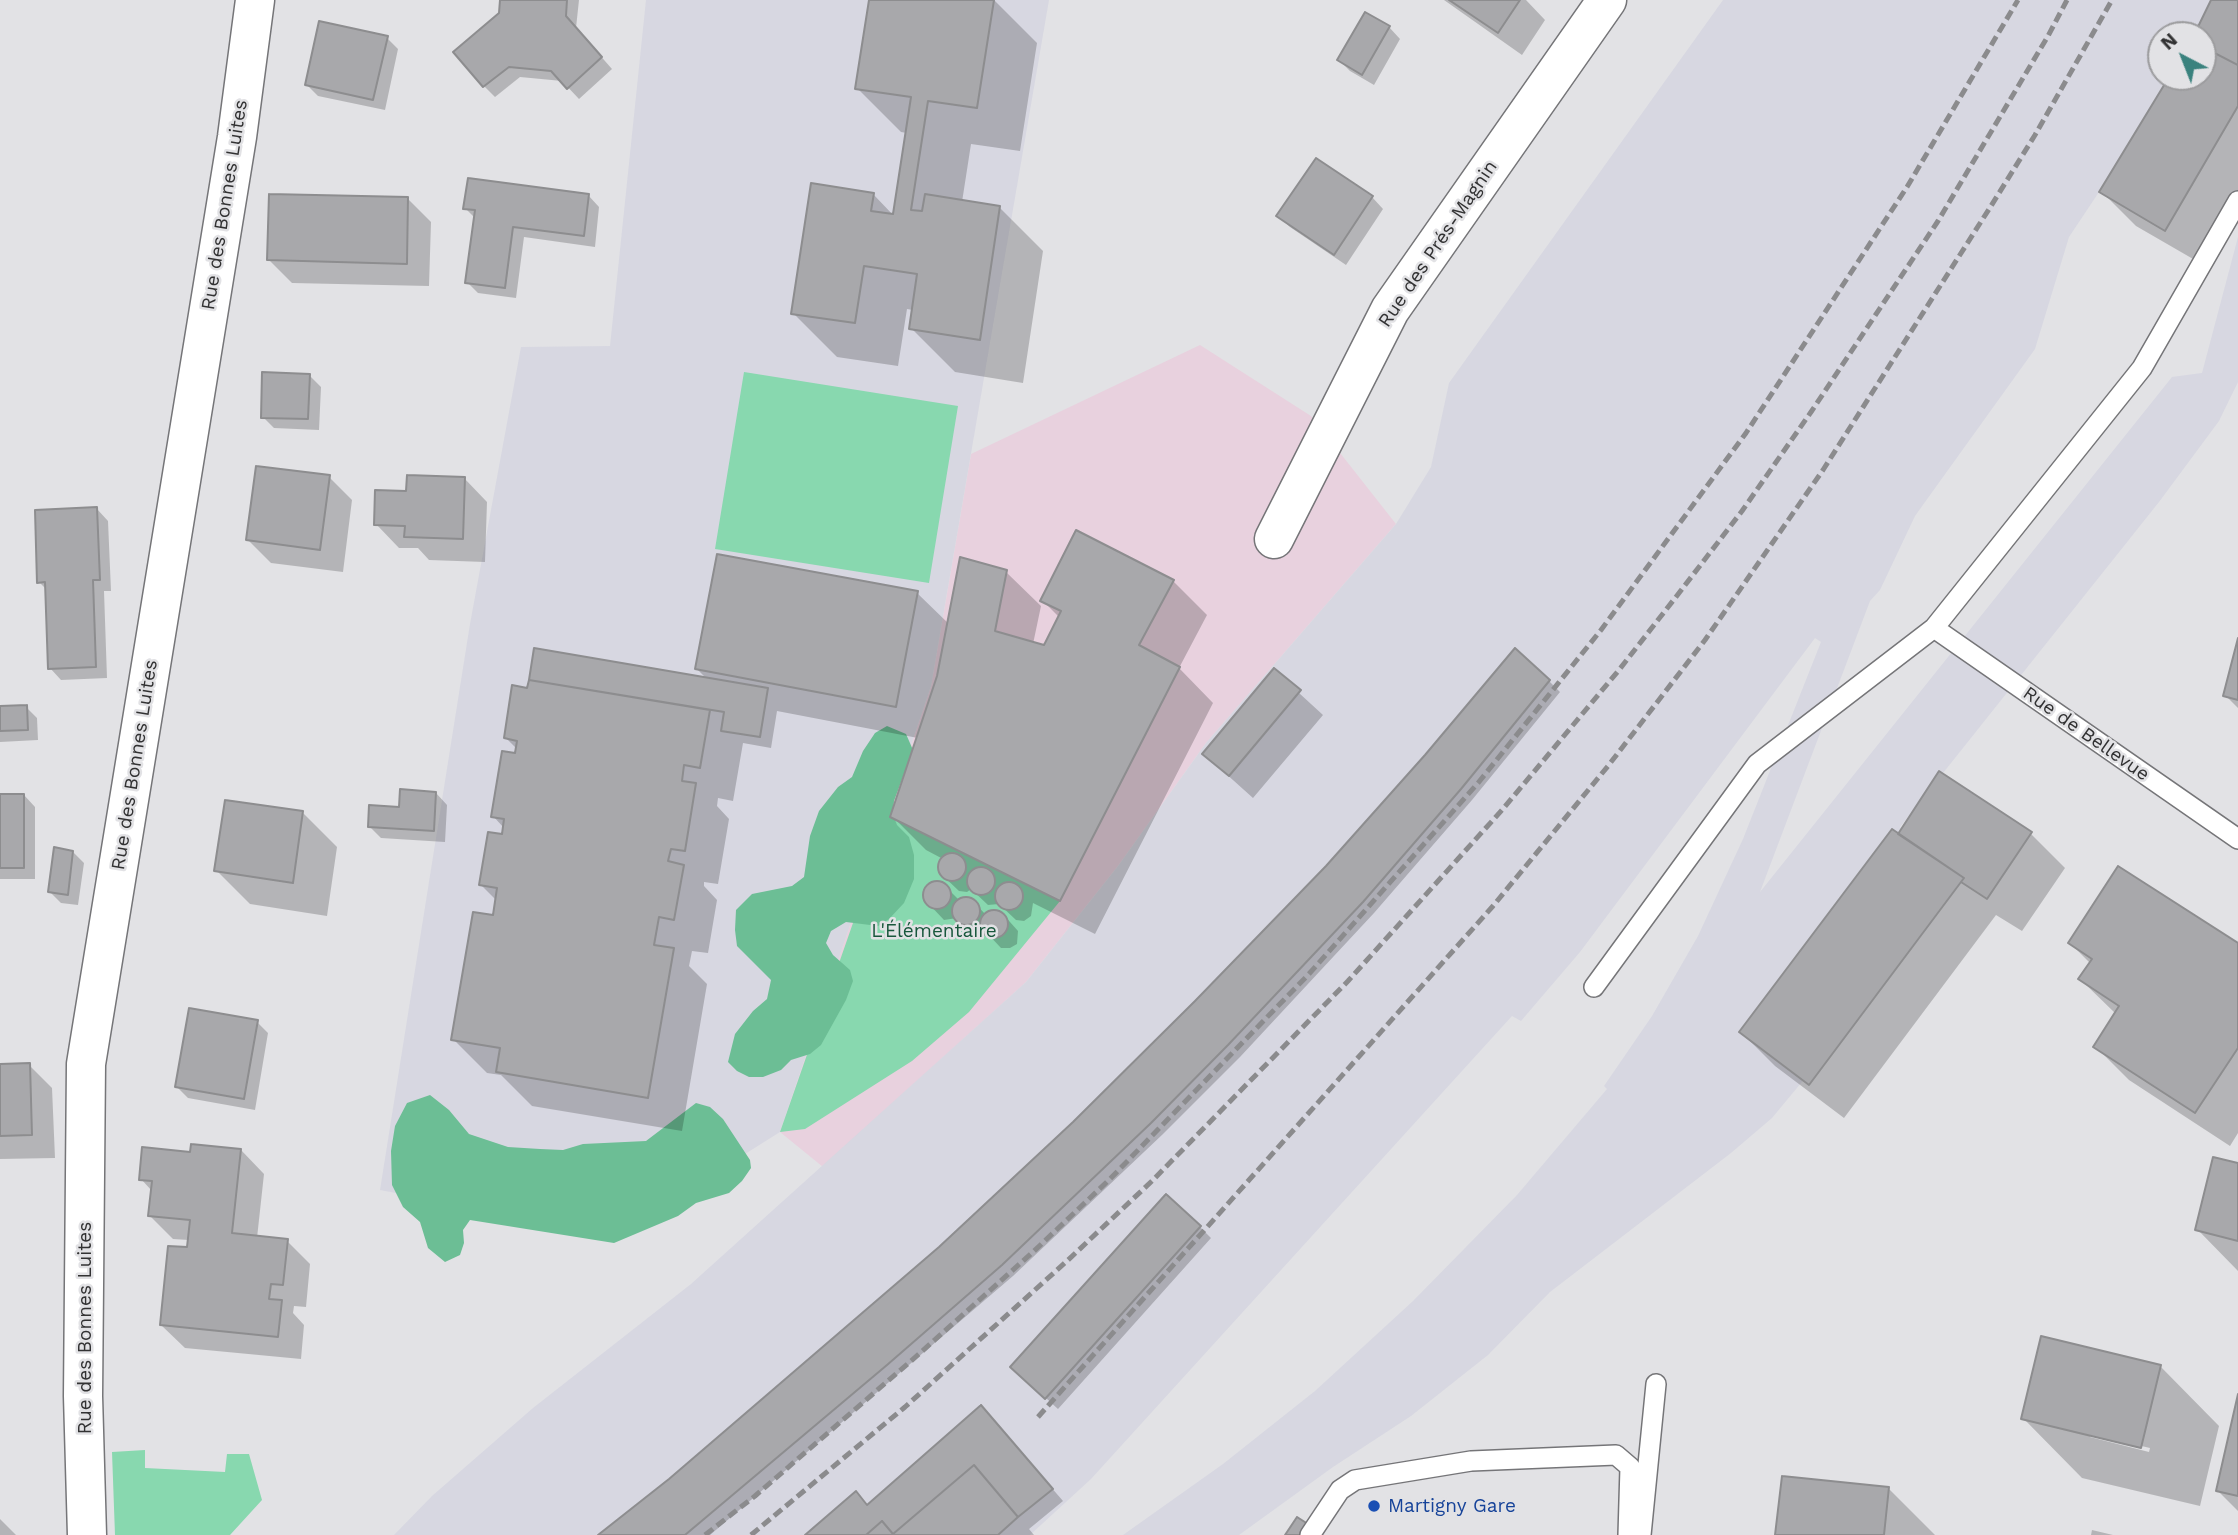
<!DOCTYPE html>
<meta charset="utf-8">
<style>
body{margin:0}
#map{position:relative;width:2238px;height:1535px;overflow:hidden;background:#e2e2e5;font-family:"Work Sans",sans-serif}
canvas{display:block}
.north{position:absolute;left:2147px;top:21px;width:70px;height:70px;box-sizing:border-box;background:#e2e2e5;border:2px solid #9c9c9e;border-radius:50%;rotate:318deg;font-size:19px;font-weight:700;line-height:28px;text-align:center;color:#323233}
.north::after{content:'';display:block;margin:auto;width:24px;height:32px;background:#3a827e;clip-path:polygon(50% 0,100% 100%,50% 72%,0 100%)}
</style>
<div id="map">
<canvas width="2238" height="1535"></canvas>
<div class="north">N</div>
</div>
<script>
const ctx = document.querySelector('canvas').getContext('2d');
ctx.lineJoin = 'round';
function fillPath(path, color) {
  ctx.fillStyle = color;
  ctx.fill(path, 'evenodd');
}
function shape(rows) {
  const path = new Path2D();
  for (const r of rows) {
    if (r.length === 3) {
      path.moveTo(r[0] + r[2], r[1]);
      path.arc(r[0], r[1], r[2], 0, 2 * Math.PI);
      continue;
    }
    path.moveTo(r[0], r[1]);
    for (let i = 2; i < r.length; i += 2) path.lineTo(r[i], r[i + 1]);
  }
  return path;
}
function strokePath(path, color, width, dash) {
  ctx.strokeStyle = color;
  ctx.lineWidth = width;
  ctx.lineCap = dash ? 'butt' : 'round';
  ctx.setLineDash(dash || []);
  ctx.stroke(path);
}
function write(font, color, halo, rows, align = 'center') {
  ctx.font = font + ' "Work Sans",sans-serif';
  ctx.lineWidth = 5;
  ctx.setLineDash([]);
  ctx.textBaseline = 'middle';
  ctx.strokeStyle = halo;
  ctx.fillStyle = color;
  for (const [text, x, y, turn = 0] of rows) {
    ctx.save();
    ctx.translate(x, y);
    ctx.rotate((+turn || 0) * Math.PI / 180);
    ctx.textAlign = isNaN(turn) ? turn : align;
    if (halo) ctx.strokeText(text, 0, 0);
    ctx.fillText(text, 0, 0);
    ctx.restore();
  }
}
const industrial = shape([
 [1200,345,1311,416,1396,524,1206,743,1118,866,1026,982,823,1167,780,1132,931,686,971,454]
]);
const built = shape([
 [646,0,1049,0,931,686,780,1132,640,1220,438,1201,380,1190,470,624,521,347,610,346],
 [1723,0,2211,0,2194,35,2161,35,2161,77,2169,77,2099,192,2069,237,2035,349,1915,516,1880,590,1870,601,1760,892,2172,377,2202,373,2238,237,2238,382,2219,421,2159,502,1900,827,1963,872,1816,1065,1772,1118,1731,1153,1550,1292,1488,1355,1411,1416,1333,1467,1239,1535,1123,1535,1223,1464,1315,1391,1413,1301,1517,1195,1607,1089,1604,1086,1652,1016,1698,936,1743,839,1821,642,1815,638,1580,952,1521,1021,1512,1016,1091,1479,1030,1535,394,1535,432,1496,533,1408,691,1284,1026,982,1118,866,1206,743,1396,524,1431,467,1449,383]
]);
const green = shape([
 [744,372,958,406,929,583,715,549],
 [890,817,1060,901,969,1012,912,1061,805,1129,780,1132],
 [145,1450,145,1468,225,1472,227,1454,249,1454,262,1500,230,1535,115,1535,112,1452]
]);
const forest = shape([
 [887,726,906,734,913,750,894,801,893,815,897,825,909,837,914,855,914,879,904,903,889,919,878,926,846,922,831,931,826,943,833,955,850,970,853,981,846,1000,821,1045,810,1054,791,1060,781,1070,763,1077,749,1077,737,1071,728,1062,735,1034,753,1011,767,999,771,980,737,946,735,930,736,910,752,894,792,886,804,877,810,836,819,811,838,787,852,777,863,751,875,733],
 [430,1095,449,1110,469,1134,508,1147,540,1149,563,1150,583,1144,646,1141,696,1103,710,1107,723,1119,750,1160,751,1168,742,1181,729,1193,696,1203,678,1216,614,1243,470,1220,463,1230,464,1243,460,1255,445,1262,428,1248,420,1222,403,1207,392,1185,391,1151,395,1126,407,1103]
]);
const shadow = shape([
 [502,0,579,0,576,28,612,69,579,99,562,81,520,77,495,97,484,86,501,13],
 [870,0,994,0,1037,43,1020,151,971,144,962,202,999,207,1043,251,1023,383,955,372,911,328,913,310,907,309,898,366,837,357,793,313,873,194,894,216,907,133,901,132,857,88],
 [1444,0,1526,0,1545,20,1522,55],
 [2213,0,2238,0,2238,198,2200,263,2136,226,2102,192,2171,77,2203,77,2203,35,2196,35],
 [1389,27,1400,39,1374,85,1350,71,1339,60],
 [387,38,398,49,385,110,318,96,307,85],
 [588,195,599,207,595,247,524,237,516,298,478,293,467,282,475,218,465,208],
 [1372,197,1383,209,1346,265,1290,227,1278,216],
 [408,199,431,222,429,286,292,283,268,259],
 [309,375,321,387,319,430,274,428,263,417],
 [329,477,352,500,343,572,271,563,248,540],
 [464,478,487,502,485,562,429,560,418,548,399,548,376,524,408,493],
 [97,509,108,521,111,591,104,591,107,678,61,680,50,668,47,590,39,582],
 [1006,572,1041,606,1033,644,1044,647,1060,618,1042,600,1173,581,1207,615,1179,668,1213,703,1095,934,1033,903,1031,916,1024,921,1016,920,999,904,988,905,971,889,967,892,959,891,940,873,940,864,943,859,926,850,892,816,918,738,777,711,771,748,743,743,733,801,718,798,717,806,729,819,718,884,704,882,704,886,717,900,708,953,692,951,689,966,707,984,682,1131,532,1106,501,1075,487,1073,453,1039,494,917,497,901,481,885,503,836,504,828,493,816,517,749,506,738,528,690,535,650,707,679,697,669,917,593,949,624],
 [2238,645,2238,708,2225,695],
 [1275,671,1323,715,1253,798,1204,754],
 [1549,681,1560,692,1472,800,1374,913,1240,1057,1163,1134,1013,1276,710,1535,600,1535,670,1481,940,1248],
 [26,707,37,718,38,740,0,742,0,708],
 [436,793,447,805,445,842,381,838,369,826],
 [0,795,24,795,35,807,35,879,0,879],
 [303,813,337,847,327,916,250,904,216,870],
 [2031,834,2065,868,2022,931,1996,915,1844,1118,1775,1066,1741,1032,1899,836],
 [73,852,84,863,78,905,61,903,50,892],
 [933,884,944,885,960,901,970,898,986,915,990,912,1002,913,1018,931,1017,944,1010,948,1001,948,986,932,982,935,974,935,957,918,944,920,926,901,925,892],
 [2070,943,2238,945,2238,1133,2230,1146,2129,1080,2095,1046,2116,1014,2080,979,2091,964],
 [257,1022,268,1033,255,1110,188,1098,177,1087],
 [29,1065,52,1088,55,1158,0,1159,0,1066],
 [241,1150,264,1174,257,1238,287,1241,310,1264,306,1307,294,1306,293,1313,304,1325,301,1359,185,1348,161,1325,188,1249,189,1240,173,1239,150,1216,152,1191,141,1179,191,1154],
 [2238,1164,2238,1271,2197,1229],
 [1200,1227,1211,1238,1058,1409,1024,1378],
 [2160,1366,2219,1426,2200,1506,2082,1478,2023,1418],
 [2090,1434,2150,1448,2149,1452,2090,1437],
 [2238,1402,2238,1511,2218,1491],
 [992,1419,1063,1501,1029,1529,1034,1535,808,1535,856,1493,869,1506],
 [1889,1489,1935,1535,1777,1535],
 [0,1519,16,1535,0,1535],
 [2092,1530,2113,1535,2091,1535]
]);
const building = shape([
 [500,0,567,0,566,16,602,57,567,89,551,71,509,67,483,87,453,52,499,13,500,0],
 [869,0,994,0,977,108,928,101,911,210,922,211,925,194,1000,206,980,340,909,329,917,274,864,266,855,323,791,314,811,183,874,193,871,211,893,214,911,97,855,89,869,0],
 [1449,0,1520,0,1498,33,1449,0],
 [2211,0,2238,0,2238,65,2203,47,2203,35,2194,35,2211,0],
 [1365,12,1390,26,1362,75,1337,60,1365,12],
 [319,21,388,36,373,100,305,85,319,21],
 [2203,47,2238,65,2238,106,2165,231,2099,192,2169,77,2203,77,2203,47],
 [1316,158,1373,196,1334,255,1276,216,1316,158],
 [468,178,589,194,584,236,513,227,505,288,465,283,475,210,463,209,468,178],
 [269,194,408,197,407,264,267,260,269,194],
 [262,372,310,374,308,419,261,418,262,372],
 [256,466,330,475,320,550,246,540,256,466],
 [407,475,465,477,463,539,404,537,405,526,374,525,375,490,406,491,407,475],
 [97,507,100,580,93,580,96,667,48,669,45,582,37,583,35,510,97,507],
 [1076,530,1174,580,1139,645,1180,667,1060,901,890,817,937,676,960,557,1007,570,995,631,1044,645,1061,611,1040,601,1076,530],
 [717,554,918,591,896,707,695,669,717,554],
 [2238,638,2238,700,2223,696,2238,638],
 [534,648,768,688,760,737,721,731,724,712,529,680,534,648],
 [1515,648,1550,680,1461,789,1363,902,1228,1045,1151,1123,1002,1265,887,1365,685,1535,598,1535,669,1479,939,1247,1073,1122,1195,1001,1326,866,1425,755,1515,648],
 [1274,668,1301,690,1229,776,1202,754,1274,668],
 [529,680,710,710,700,768,684,765,682,781,696,783,685,851,671,849,668,861,684,865,674,920,659,917,654,945,674,948,648,1098,496,1072,500,1048,451,1040,473,912,493,915,497,888,479,885,488,832,502,834,504,819,491,817,502,751,515,753,517,741,504,738,512,685,527,688,529,680],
 [27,705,28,730,0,731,0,706,27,705],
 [1939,771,2032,832,1987,899,1961,882,1964,878,1898,834,1939,771],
 [400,789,436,792,434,831,368,827,369,805,399,807,400,789],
 [0,794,24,794,24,868,0,868,0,794],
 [225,800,303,811,293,883,214,871,225,800],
 [1892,829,1964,878,1809,1085,1739,1032,1892,829],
 [54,847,73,851,68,895,48,892,54,847],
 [952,867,14],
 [2118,866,2238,943,2238,1048,2195,1113,2093,1047,2119,1006,2078,979,2092,959,2068,943,2118,866],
 [981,881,14],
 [937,895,14],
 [1009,896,14],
 [966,911,14],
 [994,924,14],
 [189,1008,258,1020,244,1099,175,1087,189,1008],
 [30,1063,32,1135,0,1136,0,1064,30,1063],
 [191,1144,241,1149,232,1233,288,1239,283,1285,271,1284,269,1299,282,1300,278,1337,160,1325,168,1246,187,1247,190,1220,148,1216,152,1181,139,1180,142,1147,190,1152,191,1144],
 [2213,1157,2238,1163,2238,1241,2195,1230,2213,1157],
 [1166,1194,1201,1226,1045,1399,1010,1367,1166,1194],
 [2041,1336,2161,1365,2141,1448,2021,1419,2041,1336],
 [2238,1394,2238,1496,2216,1491,2238,1394],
 [981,1405,1053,1489,1018,1517,974,1465,893,1534,882,1521,866,1535,805,1535,856,1491,867,1505,981,1405],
 [974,1465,1018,1517,998,1535,866,1535,882,1521,893,1534,974,1465],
 [1782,1476,1889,1487,1884,1535,1775,1535,1782,1476],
 [1297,1517,1308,1524,1300,1535,1285,1535,1297,1517]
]);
const lane = shape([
 [1934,628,2238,839],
 [1594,987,1757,764,1934,628,2142,368,2238,201],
 [1310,1535,1340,1490,1355,1480,1471,1461,1616,1455,1630,1467,1628,1535],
 [1641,1535,1656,1384]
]);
const street = shape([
 [1274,539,1390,310,1607,0],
 [87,1535,83,1396,86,1064,237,137,255,0]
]);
const rail = shape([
 [1038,1417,1493,906,1608,766,1705,640,1823,470,1991,206,2035,135,2112,0],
 [705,1535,755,1496,919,1354,1033,1252,1110,1179,1308,975,1478,783,1601,630,1746,433,1907,187,2018,0],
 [751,1535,905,1407,1067,1261,1152,1181,1348,981,1502,810,1619,670,1679,593,1742,511,1811,412,1938,221,2048,36,2067,0]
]);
const markers = [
 [1374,1506,7,"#1a4fb4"]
];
const streetNames = [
 ["Rue des Bonnes Luites",225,205,-81],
 ["Rue des Prés-Magnin",1438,244,-56],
 ["Rue de Bellevue",2086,734,35],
 ["Rue des Bonnes Luites",135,765,-81],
 ["Rue des Bonnes Luites",85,1328,-90]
];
const parkNames = [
 ["L'Élémentaire",934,931]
];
const transitNames = [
 ["Martigny Gare",1388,1506]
];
fillPath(industrial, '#e8d1de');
fillPath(built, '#d7d7e1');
fillPath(green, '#88d8af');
fillPath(forest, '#6cbe95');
fillPath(shadow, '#0003');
fillPath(building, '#a8a8ab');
strokePath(building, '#8d8d8f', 2);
strokePath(lane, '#757578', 22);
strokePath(street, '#757578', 41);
strokePath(lane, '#fff', 19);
strokePath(street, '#fff', 38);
strokePath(rail, '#8b8b8d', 5, [10, 5]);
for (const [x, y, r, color] of markers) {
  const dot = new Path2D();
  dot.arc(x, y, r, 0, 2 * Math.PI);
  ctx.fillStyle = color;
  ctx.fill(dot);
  strokePath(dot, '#e2e2e5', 2.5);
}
write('19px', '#323233', '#e2e2e5', streetNames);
write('19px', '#18573c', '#e2e2e5', parkNames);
write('19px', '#164399', '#e2e2e5', transitNames, 'left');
</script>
